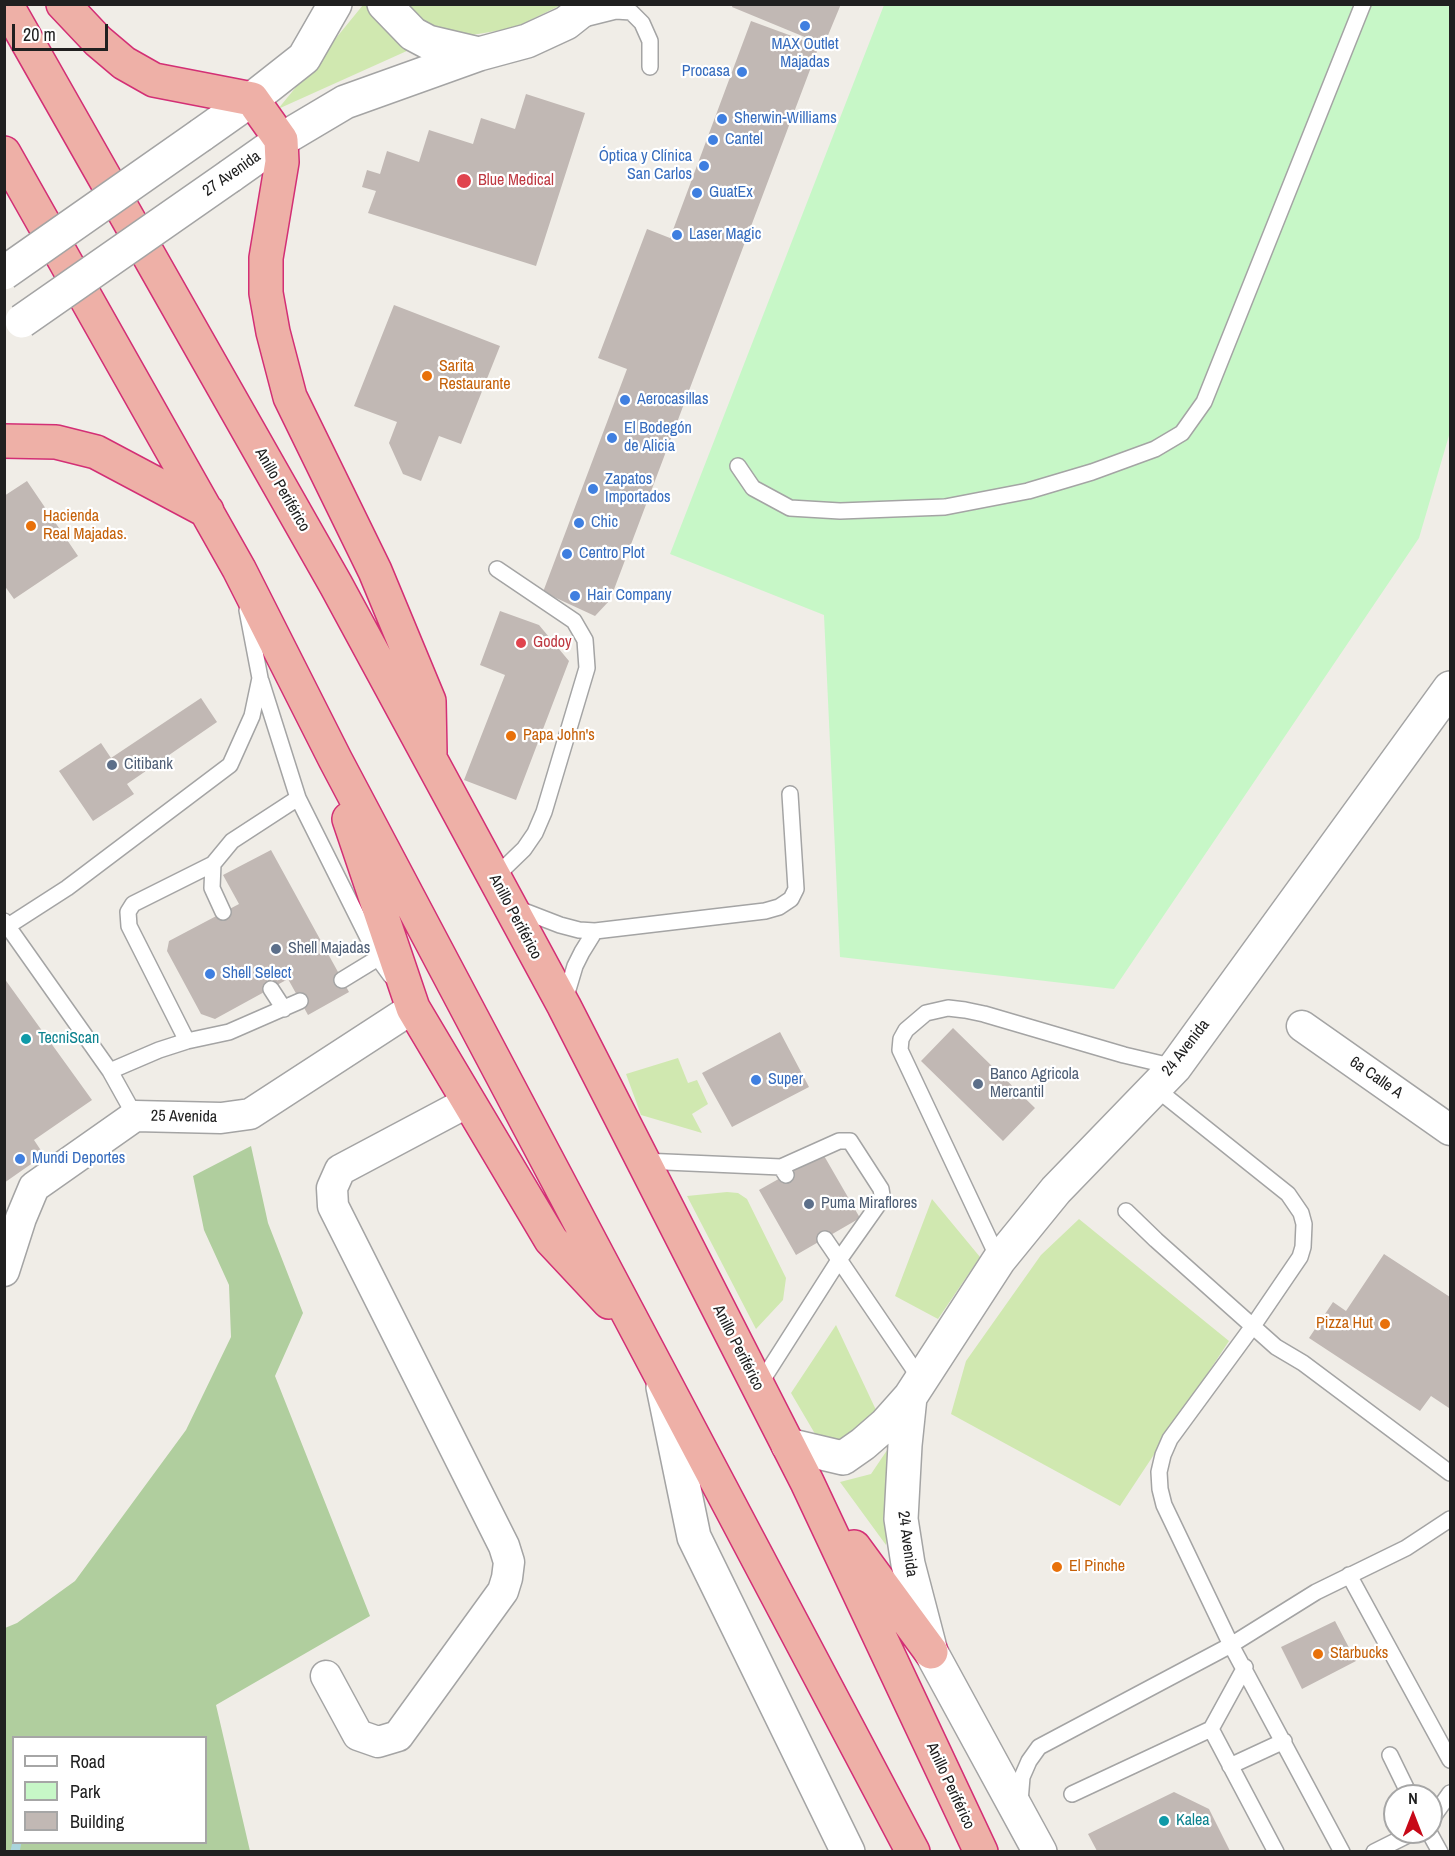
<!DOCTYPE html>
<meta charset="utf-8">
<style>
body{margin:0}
#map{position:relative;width:1455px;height:1856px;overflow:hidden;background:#f0ede7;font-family:"Archivo Narrow",sans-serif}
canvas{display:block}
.frame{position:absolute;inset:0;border:6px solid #202020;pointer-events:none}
.legend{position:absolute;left:12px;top:1736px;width:195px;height:108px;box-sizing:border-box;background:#fff;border:2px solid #a6a6a6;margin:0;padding:8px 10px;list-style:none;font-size:18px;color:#202020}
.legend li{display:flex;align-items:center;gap:12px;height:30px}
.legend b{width:30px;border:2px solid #a6a6a6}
.north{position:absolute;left:1383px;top:1784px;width:60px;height:60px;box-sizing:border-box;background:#fff;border:2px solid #a6a6a6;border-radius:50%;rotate:0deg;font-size:16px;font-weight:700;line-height:24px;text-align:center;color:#202020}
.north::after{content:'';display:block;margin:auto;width:21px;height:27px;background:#c70918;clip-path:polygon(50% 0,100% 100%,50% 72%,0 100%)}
.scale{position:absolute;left:12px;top:24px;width:96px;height:27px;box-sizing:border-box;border:3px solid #202020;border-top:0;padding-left:8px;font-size:18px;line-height:21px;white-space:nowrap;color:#202020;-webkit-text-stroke:4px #fff;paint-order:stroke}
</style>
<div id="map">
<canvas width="1455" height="1856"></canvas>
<div class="frame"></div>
<ul class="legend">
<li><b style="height:8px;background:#fff"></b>Road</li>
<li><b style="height:16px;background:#c7f7c7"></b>Park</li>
<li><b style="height:16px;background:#c1b8b4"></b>Building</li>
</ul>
<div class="north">N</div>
<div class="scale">20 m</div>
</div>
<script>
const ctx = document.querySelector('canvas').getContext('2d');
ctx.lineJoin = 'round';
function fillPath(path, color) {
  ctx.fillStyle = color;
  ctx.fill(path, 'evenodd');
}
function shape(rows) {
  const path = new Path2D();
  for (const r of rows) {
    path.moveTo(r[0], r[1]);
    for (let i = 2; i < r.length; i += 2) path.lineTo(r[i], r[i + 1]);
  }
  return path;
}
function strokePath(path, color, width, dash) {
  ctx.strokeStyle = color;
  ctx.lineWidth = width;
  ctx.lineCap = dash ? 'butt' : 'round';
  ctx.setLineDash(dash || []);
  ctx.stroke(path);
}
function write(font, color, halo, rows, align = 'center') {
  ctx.font = font + ' "Archivo Narrow",sans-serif';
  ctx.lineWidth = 4.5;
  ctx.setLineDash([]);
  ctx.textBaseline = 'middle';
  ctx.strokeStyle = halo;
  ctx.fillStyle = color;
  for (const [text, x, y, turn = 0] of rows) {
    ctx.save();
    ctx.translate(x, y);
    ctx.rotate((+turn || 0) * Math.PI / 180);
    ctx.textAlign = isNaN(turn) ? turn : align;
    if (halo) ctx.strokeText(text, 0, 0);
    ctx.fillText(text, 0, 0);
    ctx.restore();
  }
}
const grass = shape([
 [363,5,370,5,409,50,278,109],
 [405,5,561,5,514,28,472,35,448,32,425,22],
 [678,1058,688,1083,697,1080,708,1104,692,1114,702,1133,641,1115,626,1074],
 [727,1192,738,1193,747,1199,786,1278,783,1300,756,1329,687,1196],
 [932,1199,980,1257,938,1319,895,1296],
 [1079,1219,1229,1341,1120,1506,951,1414,966,1361,1041,1255],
 [836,1325,876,1410,858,1441,821,1444,791,1393],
 [902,1428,886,1545,840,1482,871,1474]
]);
const forest = shape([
 [251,1146,268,1223,303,1313,275,1376,370,1616,216,1705,250,1851,5,1851,5,1628,17,1623,75,1581,186,1430,231,1337,229,1285,204,1230,193,1176],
 [14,1738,206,1738,206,1842,14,1842]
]);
const park = shape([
 [884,5,1450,5,1450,432,1419,538,1114,989,840,957,824,615,670,554]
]);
const stream = shape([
 [15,1852,17,1842]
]);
const building = shape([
 [733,4,841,4,824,45,732,7],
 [751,21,819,46,610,600,595,616,543,592,627,369,598,358,647,229,670,238],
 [526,94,585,113,536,266,368,213,376,191,362,187,367,170,380,174,387,151,419,162,429,130,473,144,481,118,515,129],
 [394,305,500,346,461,444,439,436,421,481,403,474,389,443,397,422,354,406],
 [27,481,78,556,14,599,4,585,4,496],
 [500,611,539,625,569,661,516,800,464,780,505,675,480,665],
 [201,698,217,722,127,784,134,794,93,821,59,771,101,743,111,758],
 [271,850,349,992,308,1015,288,979,215,1019,201,1014,167,951,169,941,239,904,223,875],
 [4,978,92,1100,34,1140,44,1155,4,1183],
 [953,1028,1035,1108,1003,1141,921,1061],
 [780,1032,809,1087,732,1127,702,1073],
 [823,1154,860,1218,796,1255,759,1190],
 [1384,1254,1450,1297,1449,1408,1431,1396,1420,1411,1309,1338,1333,1302,1346,1311],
 [1335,1621,1356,1661,1302,1689,1281,1647],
 [1174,1792,1209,1809,1230,1851,1097,1851,1088,1834]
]);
const service = shape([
 [584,19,616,11,631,12,642,23,650,41,650,67],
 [738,466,753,488,790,508,840,511,945,507,1028,491,1092,472,1155,449,1182,433,1204,402,1363,4],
 [261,681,298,798,378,958,391,976],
 [494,878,524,849,535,833,544,812,587,668,585,640,574,621,497,569],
 [516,908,560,925,579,930,595,931,765,911,779,907,791,899,796,889,790,794],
 [223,912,212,888,213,864,232,841,298,798],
 [4,921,110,1071,135,1116],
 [8,926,67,888,230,765,252,716,260,678,247,610],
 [342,980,378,958],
 [271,989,284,1009],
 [564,1003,575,966,582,952,595,931],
 [187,1041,129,926,128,912,133,904,213,864],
 [110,1071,159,1050,187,1041,229,1032,300,1001],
 [1154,1087,1288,1194,1301,1213,1304,1224,1303,1247,1300,1257,1253,1326,1170,1439,1163,1455,1159,1472,1160,1489,1164,1505,1231,1645,1342,1852],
 [643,1161,781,1167,786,1175],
 [1126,1211,1156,1240,1276,1347,1303,1363,1450,1473],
 [825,1239,921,1380],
 [999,1260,900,1050,901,1039,906,1030,926,1013,948,1008,965,1010,984,1014,1124,1055,1175,1067],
 [758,1387,839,1260,880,1202,882,1195,881,1189,850,1141,839,1141,781,1167],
 [1349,1575,1450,1760],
 [1211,1729,1276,1852],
 [1390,1755,1410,1796],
 [1230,1766,1284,1741],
 [1072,1794,1211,1729,1245,1667],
 [1020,1802,1022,1777,1029,1761,1039,1747,1231,1645,1316,1592,1406,1548,1450,1519],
 [1431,1820,1450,1793],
 [1429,1832,1440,1852],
 [1374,1852,1414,1832]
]);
const minor = shape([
 [1302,1026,1450,1130],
 [4,1271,21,1218,34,1187,135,1116,221,1118,250,1114,413,1008],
 [326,1676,358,1735,378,1742,398,1736,503,1591,507,1578,509,1562,504,1546,333,1206,332,1188,340,1170,468,1102]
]);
const tertiary = shape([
 [384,4,413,34,428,42,479,54],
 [201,135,252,99,304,58,335,4],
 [230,176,281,140,345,102,479,54,527,41,566,23,590,4],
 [663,1387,694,1537,848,1852],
 [910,1397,905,1445,901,1519,908,1564,931,1652,1040,1852],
 [788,1445,843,1458,863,1444,886,1424,910,1397,999,1260,1056,1190,1175,1067,1450,688]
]);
const trunk = shape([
 [6,4,336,585,564,1006,807,1482,981,1852],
 [63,4,98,41,124,63,154,80,252,99,281,140,282,162,266,258,266,293,273,332,290,397,375,571,429,701,430,753],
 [4,153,239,569,335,759,913,1852],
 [4,441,56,442,96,452,207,511],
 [349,819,413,1008,551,1240,609,1302],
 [854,1547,931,1652]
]);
const tertiaryBridge = shape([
 [4,273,201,135],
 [22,321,230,176]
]);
const markers = [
 [805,26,6,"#3f7fe0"],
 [742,72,6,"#3f7fe0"],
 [722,119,6,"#3f7fe0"],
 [713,140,6,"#3f7fe0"],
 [704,166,6,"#3f7fe0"],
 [464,181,8,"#e0444e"],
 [697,193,6,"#3f7fe0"],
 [677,235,6,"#3f7fe0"],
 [427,376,6,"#e8710a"],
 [625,400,6,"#3f7fe0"],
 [612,438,6,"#3f7fe0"],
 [593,489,6,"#3f7fe0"],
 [579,523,6,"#3f7fe0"],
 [31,526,6,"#e8710a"],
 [567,554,6,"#3f7fe0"],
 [575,596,6,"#3f7fe0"],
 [521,643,6,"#e0444e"],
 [511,736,6,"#e8710a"],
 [112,765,6,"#5c6f8a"],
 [276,949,6,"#5c6f8a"],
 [210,974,6,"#3f7fe0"],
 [26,1039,6,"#0f9aa8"],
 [756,1080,6,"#3f7fe0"],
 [978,1084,6,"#5c6f8a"],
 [20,1159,6,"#3f7fe0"],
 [809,1204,6,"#5c6f8a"],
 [1385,1324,6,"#e8710a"],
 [1057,1567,6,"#e8710a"],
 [1318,1654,6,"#e8710a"],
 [1164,1821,6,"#0f9aa8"]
];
const shopNames = [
 ["MAX Outlet",805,45,"center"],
 ["Majadas",805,63,"center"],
 ["Procasa",730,72,"right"],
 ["Sherwin-Williams",734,119],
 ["Cantel",725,140],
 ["Óptica y Clínica",692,157,"right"],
 ["San Carlos",692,175,"right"],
 ["GuatEx",709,193],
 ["Laser Magic",689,235],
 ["Aerocasillas",637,400],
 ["El Bodegón",624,429],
 ["de Alicia",624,447],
 ["Zapatos",605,480],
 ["Importados",605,498],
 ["Chic",591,523],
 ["Centro Plot",579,554],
 ["Hair Company",587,596],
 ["Shell Select",222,974],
 ["Super",768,1080],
 ["Mundi Deportes",32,1159]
];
const streetNames = [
 ["27 Avenida",232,174,-35],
 ["Anillo Periférico",282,490,60],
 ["Anillo Periférico",515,917,62],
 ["24 Avenida",1186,1048,-52],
 ["6a Calle A",1376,1078,35],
 ["25 Avenida",184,1117,1],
 ["Anillo Periférico",738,1348,63],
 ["24 Avenida",907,1544,82],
 ["Anillo Periférico",950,1786,65]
];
const healthNames = [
 ["Blue Medical",478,181],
 ["Godoy",533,643]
];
const foodNames = [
 ["Sarita",439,367],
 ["Restaurante",439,385],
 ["Hacienda",43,517],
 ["Real Majadas.",43,535],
 ["Papa John's",523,736],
 ["Pizza Hut",1373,1324,"right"],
 ["El Pinche",1069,1567],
 ["Starbucks",1330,1654]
];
const serviceNames = [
 ["Citibank",124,765],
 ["Shell Majadas",288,949],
 ["Banco Agricola",990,1075],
 ["Mercantil",990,1093],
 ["Puma Miraflores",821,1204]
];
const cultureNames = [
 ["TecniScan",38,1039],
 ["Kalea",1176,1821]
];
fillPath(grass, '#d0e8b0');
fillPath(forest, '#b0ce9e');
fillPath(park, '#c7f7c7');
strokePath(stream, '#aad4dc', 9);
fillPath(building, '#c1b8b4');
strokePath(service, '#a4a4a4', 18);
strokePath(minor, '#a4a4a4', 33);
strokePath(tertiary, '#a4a4a4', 36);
strokePath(trunk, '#d32f75', 36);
strokePath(service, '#fff', 15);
strokePath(minor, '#fff', 30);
strokePath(tertiary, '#fff', 33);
strokePath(trunk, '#eeb0a7', 33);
strokePath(tertiaryBridge, '#a4a4a4', 36, []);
strokePath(tertiaryBridge, '#fff', 33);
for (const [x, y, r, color] of markers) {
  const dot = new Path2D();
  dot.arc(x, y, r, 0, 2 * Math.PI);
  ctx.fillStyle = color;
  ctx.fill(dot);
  strokePath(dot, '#fff', 2);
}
write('16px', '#366cbe', '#fff', shopNames, 'left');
write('16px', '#202020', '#fff', streetNames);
write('16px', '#be3a42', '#fff', healthNames, 'left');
write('16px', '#c56008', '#fff', foodNames, 'left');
write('16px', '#4e5e75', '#fff', serviceNames, 'left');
write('16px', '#0d838f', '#fff', cultureNames, 'left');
</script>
